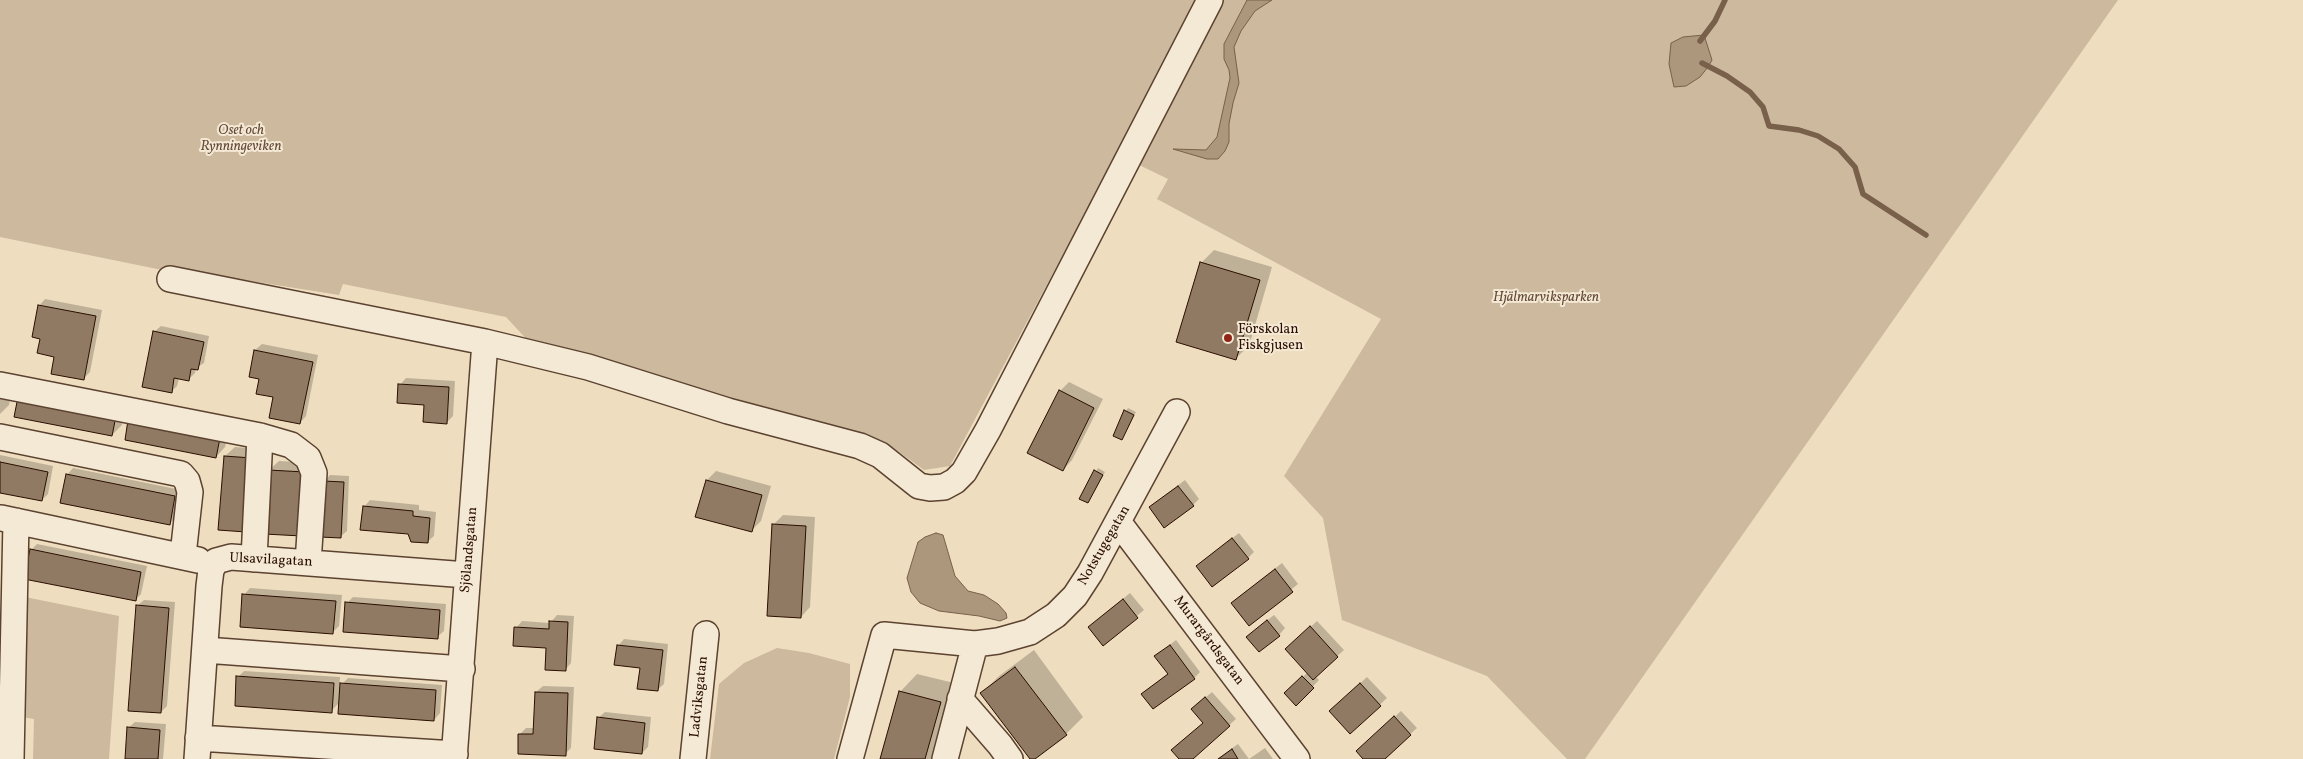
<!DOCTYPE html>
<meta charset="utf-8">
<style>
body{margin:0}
canvas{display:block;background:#eeddbe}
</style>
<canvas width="2303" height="759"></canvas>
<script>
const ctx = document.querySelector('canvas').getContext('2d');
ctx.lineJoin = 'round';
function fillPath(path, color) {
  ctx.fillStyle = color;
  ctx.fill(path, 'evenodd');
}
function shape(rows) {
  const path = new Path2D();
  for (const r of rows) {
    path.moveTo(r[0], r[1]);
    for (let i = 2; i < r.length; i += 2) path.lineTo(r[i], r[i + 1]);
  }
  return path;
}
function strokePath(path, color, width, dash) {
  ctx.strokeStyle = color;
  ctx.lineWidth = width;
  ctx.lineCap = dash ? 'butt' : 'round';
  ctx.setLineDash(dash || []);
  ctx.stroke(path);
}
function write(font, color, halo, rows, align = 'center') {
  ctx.font = font + ' Vollkorn,serif';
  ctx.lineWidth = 4;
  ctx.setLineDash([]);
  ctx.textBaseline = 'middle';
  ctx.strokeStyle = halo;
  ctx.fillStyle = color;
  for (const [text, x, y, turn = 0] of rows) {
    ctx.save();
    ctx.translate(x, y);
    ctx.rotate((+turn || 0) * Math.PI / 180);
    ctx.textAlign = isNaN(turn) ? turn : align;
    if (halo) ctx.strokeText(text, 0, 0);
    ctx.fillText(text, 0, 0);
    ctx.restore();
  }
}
const green = shape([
 [0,0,1199,0,950,466,924,470,895,449,530,343,506,317,343,284,339,295,175,269,172,272,0,237],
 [1220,0,2118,0,1585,759,1567,759,1487,676,1342,620,1323,518,1284,476,1381,319,1157,199,1168,179,1135,163],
 [25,597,119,616,109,759,33,759,34,719,21,717],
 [777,648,809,653,850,664,850,697,834,759,710,759,719,684,744,663]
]);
const water = shape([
 [1247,0,1272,0,1255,11,1241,31,1234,47,1239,83,1233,103,1229,124,1229,142,1225,151,1218,159,1207,159,1173,149,1206,150,1217,137,1230,78,1229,70,1224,59,1224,44,1247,0],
 [1704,35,1712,60,1708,67,1700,77,1686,86,1674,87,1669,64,1671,43,1683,37,1704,35],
 [936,533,943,535,955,576,968,591,984,595,998,604,1006,613,1007,618,1000,621,979,616,939,611,920,603,911,592,907,578,918,542,925,537,936,533]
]);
const shadow = shape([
 [1214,250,1272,267,1249,346,1236,358,1201,263],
 [45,299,102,310,90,372,84,378,56,356,41,338,39,306],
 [161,326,209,336,204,363,196,368,195,373,188,380,179,378,177,386,171,392,154,332],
 [262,344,318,355,306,416,300,423,261,378,250,376,255,350],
 [406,378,455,381,453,416,446,423,400,385],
 [0,382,13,385,9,405,0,414],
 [1069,382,1103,399,1072,460,1063,470,1060,391],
 [29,388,125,406,122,425,112,435],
 [1128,408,1136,412,1122,439,1126,411],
 [139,411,229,429,225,447,216,457],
 [235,447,261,449,255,522,225,456],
 [0,455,53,466,48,494,42,500,0,492],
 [279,461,314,463,311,525,269,470],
 [73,468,181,490,175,518,169,524,67,475],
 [1098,468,1105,472,1088,502,1081,498],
 [716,471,771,486,761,521,751,531,707,480],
 [330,475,349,476,347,531,340,537,324,481],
 [1185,480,1199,499,1193,505,1157,501],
 [370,500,419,505,419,510,436,512,434,536,427,542,409,533,364,507],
 [783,515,815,517,810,607,801,617,773,525],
 [1239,533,1254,552,1248,558,1204,560],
 [37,544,147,566,141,594,135,600,31,550],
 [1282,563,1298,584,1249,624,1239,597],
 [250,588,342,595,339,626,333,632,244,595],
 [1130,593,1144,610,1103,644,1089,627],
 [353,597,446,604,444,631,437,637,347,603],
 [144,600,175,602,167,706,161,712,137,606],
 [557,615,574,616,571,663,565,670,548,647,516,628,522,621,550,623],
 [1274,615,1285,628,1279,635,1254,631],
 [1317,621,1344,650,1315,676,1319,680,1296,704,1286,693,1308,672,1293,643],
 [624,639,668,644,664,684,657,690,641,667,618,646],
 [1176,640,1200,672,1194,678,1143,694,1168,673,1156,656],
 [1034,650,1083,717,1066,734,1031,759,982,693,999,676],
 [244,671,340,677,339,691,341,691,342,684,348,678,442,685,440,713,434,720,340,702,331,711,238,677],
 [917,674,958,684,937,759,881,759,900,692],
 [1367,677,1387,698,1351,732,1337,705],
 [543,686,574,687,571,748,565,754,520,734,526,728,535,728,536,692],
 [1212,692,1236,719,1191,759,1181,759,1204,722,1199,703],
 [1401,711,1417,728,1383,759,1365,759,1364,745],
 [605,712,651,717,648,747,642,753,598,718],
 [135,722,166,724,163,759,126,759,128,728],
 [1238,744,1249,759,1217,759],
 [1265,748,1273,759,1249,759]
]);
const stream = shape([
 [1700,41,1715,21,1725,0],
 [1702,63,1727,76,1750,92,1763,107,1769,126,1799,130,1818,136,1839,149,1855,167,1863,194,1926,235]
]);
const building = shape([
 [1200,262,1260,280,1236,360,1176,342,1200,262],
 [38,305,96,316,84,380,51,374,54,357,37,353,40,339,32,337,38,305],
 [153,331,204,342,198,370,191,369,189,381,174,378,172,393,142,387,153,331],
 [254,350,313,362,300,424,269,418,273,397,256,394,259,379,249,377,254,350],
 [398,384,449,387,447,424,423,422,424,405,397,403,398,384],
 [1059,390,1094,408,1063,471,1027,453,1059,390],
 [18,397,116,416,112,436,14,417,18,397],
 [1124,410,1134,415,1122,440,1113,436,1124,410],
 [128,420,220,438,216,458,125,440,128,420],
 [224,456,252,458,246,532,218,530,224,456],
 [0,462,48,472,42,501,0,493,0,462],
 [268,470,305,472,302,536,264,534,268,470],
 [1094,470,1103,475,1088,503,1079,499,1094,470],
 [66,474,175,496,170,525,60,503,66,474],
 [706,480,762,495,752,532,695,517,706,480],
 [323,481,344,482,341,538,320,537,323,481],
 [1178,486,1194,506,1164,528,1149,507,1178,486],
 [363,506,413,511,413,516,430,518,428,543,411,542,408,534,360,530,363,506],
 [772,524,806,526,801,618,767,616,772,524],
 [1232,538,1249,559,1212,587,1196,566,1232,538],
 [30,549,141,572,136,601,24,579,30,549],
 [1275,569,1293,592,1249,626,1231,603,1275,569],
 [242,594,336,601,333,634,240,627,242,594],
 [1123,599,1138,618,1103,646,1088,627,1123,599],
 [345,602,440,610,438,639,343,632,345,602],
 [136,605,169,608,161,713,128,711,136,605],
 [1267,620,1280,636,1259,652,1246,637,1267,620],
 [549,621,568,622,566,671,545,670,546,648,513,646,514,627,549,629,549,621],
 [1310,626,1338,657,1313,680,1285,649,1310,626],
 [617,645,663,650,658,691,637,689,640,668,614,665,617,645],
 [1170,645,1195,679,1153,709,1141,694,1168,674,1154,656,1170,645],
 [1015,667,1067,735,1035,759,1030,759,980,693,1015,667],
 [236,676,334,683,332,713,235,706,236,676],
 [1302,676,1314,688,1296,706,1284,693,1302,676],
 [340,683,436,690,434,721,338,714,340,683],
 [1360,683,1381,706,1350,734,1329,711,1360,683],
 [899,691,941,702,925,759,880,759,899,691],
 [535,692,568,693,566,756,518,754,518,734,533,734,535,692],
 [1205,697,1230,726,1193,759,1179,759,1171,750,1203,723,1191,709,1205,697],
 [1394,716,1411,735,1385,759,1363,759,1356,751,1394,716],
 [597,717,645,723,642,754,594,749,597,717],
 [127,727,160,730,158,759,125,759,127,727],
 [1232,749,1238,759,1218,759,1232,749]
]);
const minor = shape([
 [170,279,485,342,588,367,728,411,860,446,880,455,919,486,930,488,944,487,955,481,964,472,988,430,1210,0],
 [0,385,260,436,291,445,308,458,314,473,308,563],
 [0,437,181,474,187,481,190,492,183,555],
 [1,518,198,560],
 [1119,523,1297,759],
 [254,559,260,436],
 [205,650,462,669],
 [960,699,1000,745,1010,759],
 [198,738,455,754],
 [11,759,16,521],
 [197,759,209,586,211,570,216,561,231,557,467,575],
 [454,759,485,342],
 [693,759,706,634],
 [850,759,884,635,975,644,998,641,1030,632,1056,615,1075,596,1090,573,1177,412],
 [945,759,975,644]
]);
const markers = [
 [1228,338,5,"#8f2418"]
];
const parkNames = [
 ["Oset och",241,131],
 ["Rynningeviken",241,147],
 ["Hjälmarviksparken",1546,298]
];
const poiNames = [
 ["Förskolan",1238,330],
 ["Fiskgjusen",1238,346]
];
const streetNames = [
 ["Notstugegatan",1105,546,-60],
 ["Sjölandsgatan",470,550,-85],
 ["Ulsavilagatan",271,561,3],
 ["Murargårdsgatan",1208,641,53],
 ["Ladviksgatan",700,697,-84]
];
fillPath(green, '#cdba9e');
fillPath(water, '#ac977d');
strokePath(water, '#78604b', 1);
fillPath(shadow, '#0003');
strokePath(stream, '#78604b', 5.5);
fillPath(building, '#907a63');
strokePath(building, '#2b0e00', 1);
strokePath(minor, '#5c4230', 28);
strokePath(minor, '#f4e9d5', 25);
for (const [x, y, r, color] of markers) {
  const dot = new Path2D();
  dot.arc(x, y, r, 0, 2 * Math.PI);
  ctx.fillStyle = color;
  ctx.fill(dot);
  strokePath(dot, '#f4e9d5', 2);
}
write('italic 14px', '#644a37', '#f4e9d5', parkNames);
write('14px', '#2b0e00', '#f4e9d5', poiNames, 'left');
write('14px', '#2b0e00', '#f4e9d5', streetNames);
</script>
